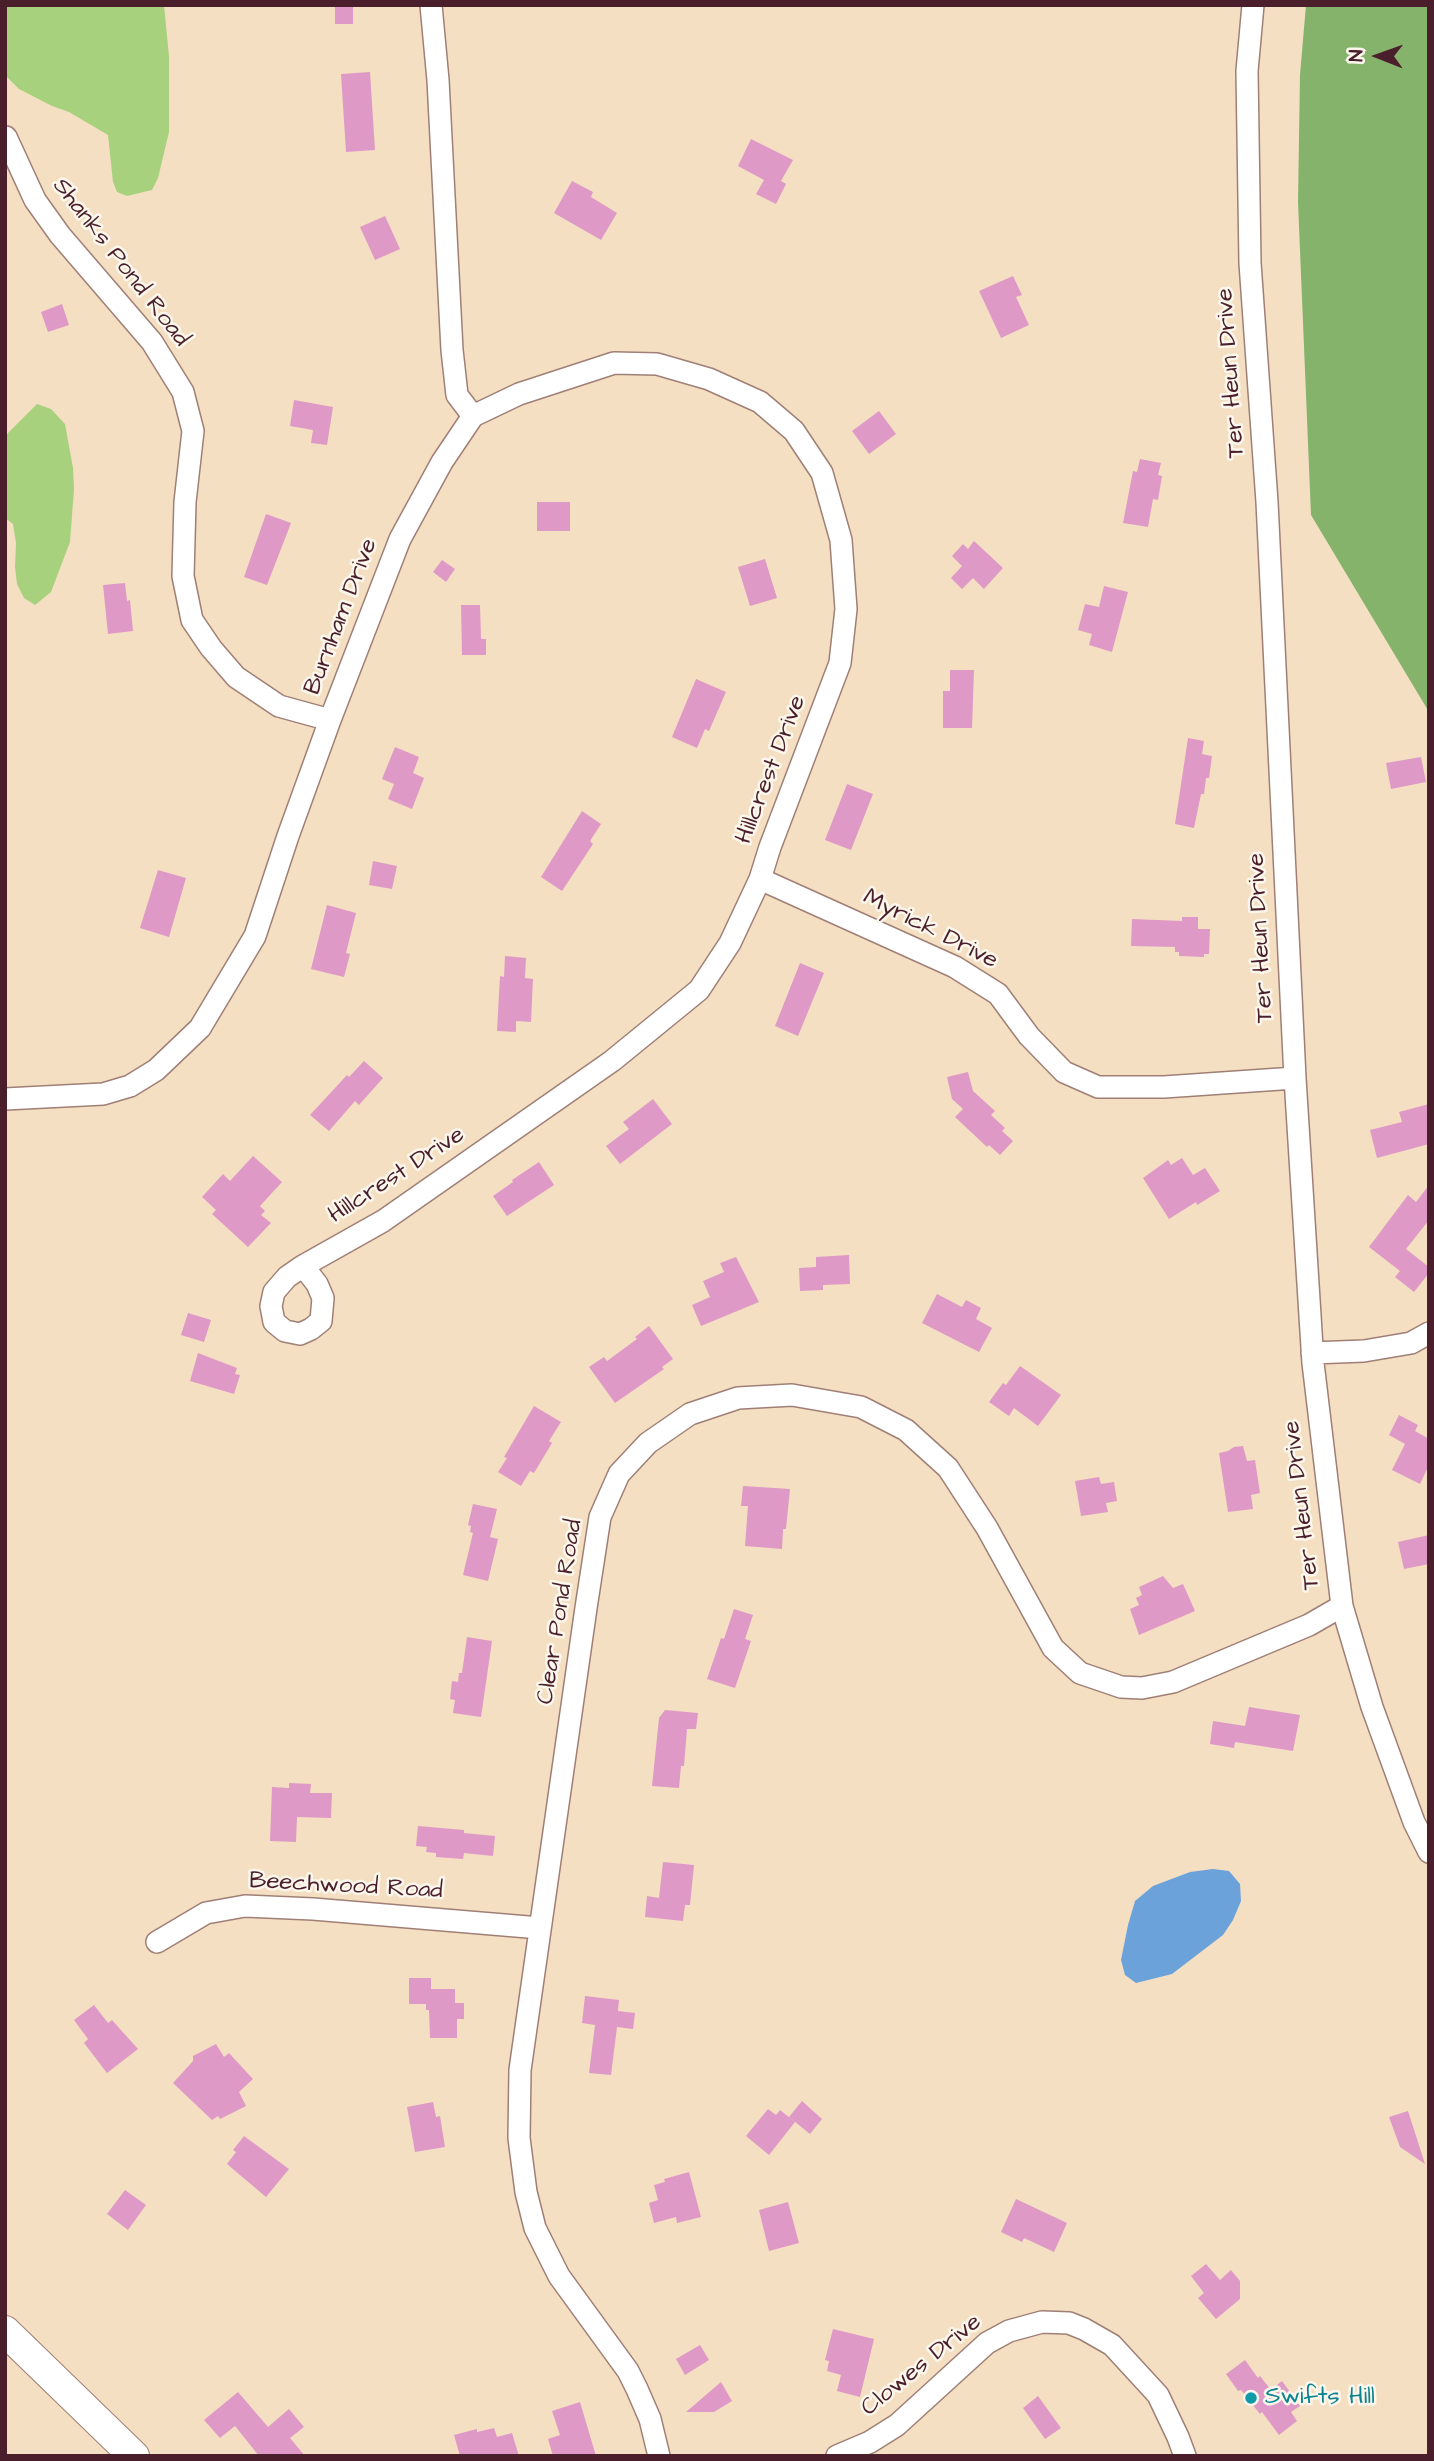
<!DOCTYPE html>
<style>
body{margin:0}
#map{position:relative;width:1434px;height:2461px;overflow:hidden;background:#f4dfc2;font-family:"Architects Daughter",sans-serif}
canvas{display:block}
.frame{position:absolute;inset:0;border:7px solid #4a1f2b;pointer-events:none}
.north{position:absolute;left:1343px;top:21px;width:70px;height:70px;-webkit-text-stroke:5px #fbf7ec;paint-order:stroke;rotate:271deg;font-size:19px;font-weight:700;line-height:28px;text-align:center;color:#4a1f2b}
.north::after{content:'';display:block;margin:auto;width:24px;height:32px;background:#4a1f2b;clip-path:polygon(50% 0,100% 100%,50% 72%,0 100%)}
</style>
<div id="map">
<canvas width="1434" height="2461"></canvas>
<div class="frame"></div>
<div class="north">N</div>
</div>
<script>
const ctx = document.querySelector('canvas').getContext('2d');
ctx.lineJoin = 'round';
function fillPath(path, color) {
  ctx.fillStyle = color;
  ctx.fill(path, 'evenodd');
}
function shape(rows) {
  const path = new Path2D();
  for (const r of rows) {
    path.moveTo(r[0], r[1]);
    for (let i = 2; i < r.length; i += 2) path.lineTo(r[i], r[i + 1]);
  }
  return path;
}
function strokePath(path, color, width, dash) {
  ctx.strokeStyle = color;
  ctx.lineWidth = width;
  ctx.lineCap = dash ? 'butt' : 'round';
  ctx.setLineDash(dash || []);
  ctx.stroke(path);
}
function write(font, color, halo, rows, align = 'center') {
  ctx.font = font + ' "Architects Daughter",sans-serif';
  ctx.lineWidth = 5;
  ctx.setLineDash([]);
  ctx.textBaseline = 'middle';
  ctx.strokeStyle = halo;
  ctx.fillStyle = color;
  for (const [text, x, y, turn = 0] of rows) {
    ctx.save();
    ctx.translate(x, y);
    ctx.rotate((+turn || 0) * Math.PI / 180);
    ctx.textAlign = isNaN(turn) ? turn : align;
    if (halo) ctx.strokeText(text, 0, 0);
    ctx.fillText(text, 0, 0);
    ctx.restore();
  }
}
const green = shape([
 [5,5,164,5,169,56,169,132,158,178,152,190,127,196,117,192,113,182,108,135,69,112,52,106,19,89,5,75],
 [37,404,51,409,65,424,73,468,74,489,70,542,51,592,35,605,24,598,17,584,15,567,16,543,13,524,5,518,5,436]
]);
const forest = shape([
 [1306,5,1429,5,1429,712,1311,515,1298,202,1300,75]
]);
const water = shape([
 [1213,1869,1229,1871,1240,1884,1241,1901,1233,1920,1223,1935,1172,1974,1136,1983,1125,1975,1121,1960,1128,1925,1135,1901,1153,1886,1190,1872]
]);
const building = shape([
 [335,5,353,5,353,24,335,24],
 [370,72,375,150,346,152,341,74],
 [751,139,793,160,781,181,786,184,776,204,756,194,764,180,738,166],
 [572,181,593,192,591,197,617,213,601,240,554,213],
 [385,216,400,249,375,260,360,227],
 [1013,276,1022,295,1016,297,1029,325,1001,338,979,291],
 [62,304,69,325,48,332,41,312],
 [294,400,333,407,327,445,311,443,313,430,290,426],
 [879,411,896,434,869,454,852,431],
 [1140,459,1161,463,1158,475,1162,476,1158,500,1153,499,1148,527,1123,523,1133,471,1137,472],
 [537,502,570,502,570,531,537,531],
 [266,514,291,523,267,585,244,577],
 [974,541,1003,568,984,589,973,578,962,589,951,578,962,566,952,556,963,544,968,549],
 [765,559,777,598,750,606,738,567],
 [442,560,455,569,446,582,433,572],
 [125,583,127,601,130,600,133,631,108,634,103,585],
 [1104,586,1128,592,1112,652,1089,645,1092,634,1078,630,1085,604,1099,607],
 [461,605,480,605,481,639,486,639,486,655,462,655],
 [950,670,974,670,972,728,943,728,943,691,950,691],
 [696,679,726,692,709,731,705,729,697,748,672,737],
 [1188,738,1204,741,1202,754,1212,756,1209,778,1206,778,1204,794,1201,794,1194,828,1175,824],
 [395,747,419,757,413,773,424,778,412,809,388,799,394,784,382,779],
 [1421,757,1426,782,1391,789,1386,763],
 [847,784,873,794,851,850,825,840],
 [582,811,601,824,590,841,593,844,562,891,541,877],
 [373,861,397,866,392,889,369,885],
 [158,870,186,878,169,937,140,928],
 [327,905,356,913,346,953,350,954,344,977,311,969],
 [1182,917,1198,917,1198,929,1210,929,1209,954,1204,954,1204,957,1179,956,1179,952,1175,952,1175,947,1131,946,1132,919,1182,921],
 [505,956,526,958,525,978,533,979,531,1022,516,1021,516,1032,497,1031,500,976,504,977],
 [800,963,824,973,798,1036,775,1026],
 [364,1061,383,1078,359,1105,355,1101,329,1131,310,1115,347,1075,349,1077],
 [968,1072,973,1091,995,1111,991,1115,1005,1128,1002,1131,1013,1141,1000,1155,989,1145,987,1147,955,1117,963,1109,952,1099,947,1077],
 [653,1099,672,1124,620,1164,606,1146,629,1129,623,1122],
 [1429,1104,1429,1144,1377,1158,1370,1130,1402,1122,1399,1112],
 [253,1156,282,1182,260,1206,265,1211,261,1215,271,1223,248,1247,212,1214,216,1210,202,1197,223,1174,230,1181],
 [1182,1158,1193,1175,1205,1168,1220,1191,1197,1205,1196,1202,1169,1219,1143,1178,1168,1160,1171,1165],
 [539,1162,554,1185,507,1216,493,1196,513,1182,512,1180],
 [1429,1185,1429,1220,1406,1249,1429,1267,1429,1273,1414,1292,1395,1277,1400,1271,1369,1247,1408,1195,1416,1202],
 [849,1255,850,1284,823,1285,823,1290,800,1291,799,1268,816,1267,816,1257],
 [736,1257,759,1302,701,1326,692,1305,710,1297,703,1281,724,1272,720,1263],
 [937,1294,962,1307,966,1300,981,1308,976,1319,992,1328,979,1352,922,1323],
 [188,1313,211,1320,204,1342,181,1335],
 [649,1326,673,1359,662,1367,664,1369,615,1403,589,1367,604,1357,607,1361,637,1339,635,1337],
 [198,1353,237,1368,235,1374,240,1375,234,1394,190,1381],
 [1020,1366,1061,1395,1038,1426,1014,1408,1009,1416,989,1402,1003,1383,1006,1385],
 [534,1406,561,1422,549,1441,552,1443,534,1473,530,1471,521,1486,498,1472,507,1458,504,1457],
 [1399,1415,1418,1425,1415,1431,1429,1439,1429,1465,1420,1484,1392,1470,1405,1444,1389,1435],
 [1243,1446,1247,1461,1255,1460,1260,1493,1251,1495,1253,1509,1228,1512,1219,1453,1228,1451,1234,1447],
 [1099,1477,1101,1484,1114,1482,1117,1501,1106,1503,1108,1512,1081,1516,1075,1481],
 [743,1486,790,1489,786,1529,783,1529,782,1549,745,1546,748,1506,741,1506],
 [473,1504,497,1509,490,1537,498,1539,488,1581,463,1575,473,1533,470,1532,471,1526,468,1525],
 [1429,1535,1429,1564,1404,1569,1398,1542],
 [1163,1576,1173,1588,1183,1584,1195,1611,1139,1635,1130,1609,1139,1605,1136,1598,1142,1595,1139,1587],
 [734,1609,753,1615,745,1639,751,1641,735,1688,707,1679,721,1638,724,1639],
 [467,1637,492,1641,481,1717,453,1713,455,1700,450,1699,452,1681,458,1682,459,1673,462,1673],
 [1249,1707,1300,1715,1293,1751,1235,1742,1234,1748,1210,1744,1213,1721,1245,1726],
 [665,1710,698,1713,696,1729,687,1729,684,1766,681,1766,679,1788,652,1786,659,1718],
 [289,1783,311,1784,310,1793,332,1793,331,1818,297,1817,296,1842,270,1841,272,1787,289,1788],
 [418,1826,464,1830,464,1833,495,1836,493,1856,464,1853,463,1859,436,1857,436,1853,426,1852,427,1847,416,1846],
 [663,1862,694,1865,690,1905,685,1905,683,1921,645,1917,647,1896,659,1898],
 [409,1978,431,1978,431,1989,455,1989,455,2003,464,2003,464,2019,457,2019,457,2038,430,2038,429,2010,426,2010,426,2004,409,2004],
 [585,1996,619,2000,618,2011,635,2013,633,2029,617,2027,611,2075,589,2073,595,2025,582,2023],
 [94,2005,108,2023,112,2020,138,2049,107,2073,84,2043,88,2039,74,2020],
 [216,2044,224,2057,229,2053,253,2079,239,2092,246,2106,220,2119,218,2116,212,2120,173,2083,193,2061,193,2056],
 [802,2101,822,2119,810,2134,789,2117],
 [433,2102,436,2117,440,2116,445,2147,415,2152,407,2107],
 [768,2109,776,2115,780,2110,795,2122,769,2155,746,2136],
 [1408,2111,1425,2164,1400,2147,1389,2117],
 [244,2136,289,2169,266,2197,227,2164,236,2152,233,2150],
 [689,2172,701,2217,677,2223,676,2217,654,2223,649,2203,658,2200,654,2185,665,2182,664,2179],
 [125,2190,146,2205,128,2230,107,2214],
 [1016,2199,1067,2223,1054,2252,1024,2238,1022,2242,1001,2232],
 [788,2202,799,2243,769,2251,759,2210],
 [1206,2264,1220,2280,1231,2270,1240,2281,1240,2299,1216,2319,1198,2298,1204,2293,1191,2276],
 [833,2329,874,2339,860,2397,837,2391,841,2375,827,2371,829,2361,825,2360],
 [700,2345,709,2360,685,2375,676,2359],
 [1245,2360,1258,2378,1260,2376,1271,2390,1282,2381,1300,2406,1291,2412,1297,2421,1279,2435,1262,2412,1260,2414,1241,2390,1238,2391,1226,2374],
 [721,2382,732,2401,714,2412,686,2412],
 [238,2392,268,2427,289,2409,304,2427,290,2438,305,2456,259,2456,235,2426,220,2438,204,2420],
 [1038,2396,1061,2428,1045,2439,1023,2408],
 [580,2402,596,2456,553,2456,548,2439,560,2435,552,2411],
 [494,2428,497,2437,512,2433,519,2456,460,2456,454,2435,477,2429,477,2432]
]);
const street = shape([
 [1253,5,1247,71,1250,263,1267,502,1295,1078,1313,1363,1342,1606,1372,1707,1414,1822,1429,1852],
 [6,137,35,200,60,235,152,342,183,392,193,431,185,502,183,576,192,620,211,648,236,677,279,706,330,720],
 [760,879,955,967,998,994,1029,1036,1064,1072,1098,1087,1164,1087,1295,1078],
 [5,1099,103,1094,130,1086,156,1070,200,1028,255,936,288,836,330,720,400,539,442,462,473,416,457,395,452,350,438,80,431,5],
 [303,1266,317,1284,323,1298,321,1321,311,1329,300,1334,285,1331,274,1322,271,1306,274,1292,287,1277,303,1266,383,1221,612,1061,699,990,730,943,760,879,770,847,840,663,846,609,841,540,822,473,794,431,760,402,709,379,657,364,614,363,519,394,473,416],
 [1312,1353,1364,1351,1411,1343,1429,1333],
 [157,1942,206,1913,245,1906,313,1909,540,1928],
 [659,2456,650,2419,637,2389,628,2371,559,2276,535,2228,526,2192,519,2138,520,2070,586,1608,600,1517,619,1474,648,1443,690,1414,738,1398,792,1395,861,1407,906,1430,948,1468,987,1528,1053,1648,1080,1673,1121,1687,1142,1688,1173,1682,1309,1625,1342,1606],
 [837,2456,870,2442,897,2425,987,2343,1009,2331,1042,2322,1069,2323,1084,2329,1112,2345,1158,2395,1178,2437,1185,2456]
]);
const secondary = shape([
 [5,2331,134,2456]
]);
const markers = [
 [1251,2398,7,"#0f9aa8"]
];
const streetNames = [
 ["Shanks Pond Road",120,263,52],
 ["Ter Heun Drive",1232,373,-94],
 ["Burnham Drive",342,617,-69],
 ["Hillcrest Drive",772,770,-69],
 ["Myrick Drive",930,930,27],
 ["Ter Heun Drive",1262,938,-93],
 ["Hillcrest Drive",397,1176,-33],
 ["Ter Heun Drive",1303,1505,-97],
 ["Clear Pond Road",561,1612,-81],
 ["Beechwood Road",346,1887,3],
 ["Clowes Drive",922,2366,-39]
];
const cultureNames = [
 ["Swifts Hill",1265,2398]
];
fillPath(green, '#a7d17c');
fillPath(forest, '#85b36c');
fillPath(water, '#6ca2da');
fillPath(building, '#df99c6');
strokePath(street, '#9f7f76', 24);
strokePath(secondary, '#9f7f76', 32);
strokePath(street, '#fff', 21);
strokePath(secondary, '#fff', 30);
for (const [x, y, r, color] of markers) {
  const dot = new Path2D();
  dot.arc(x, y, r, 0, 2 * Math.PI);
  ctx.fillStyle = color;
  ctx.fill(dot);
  strokePath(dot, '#fbf7ec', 2.5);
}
write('24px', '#4a1f2b', '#fbf7ec', streetNames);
write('24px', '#0d838f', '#fbf7ec', cultureNames, 'left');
</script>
